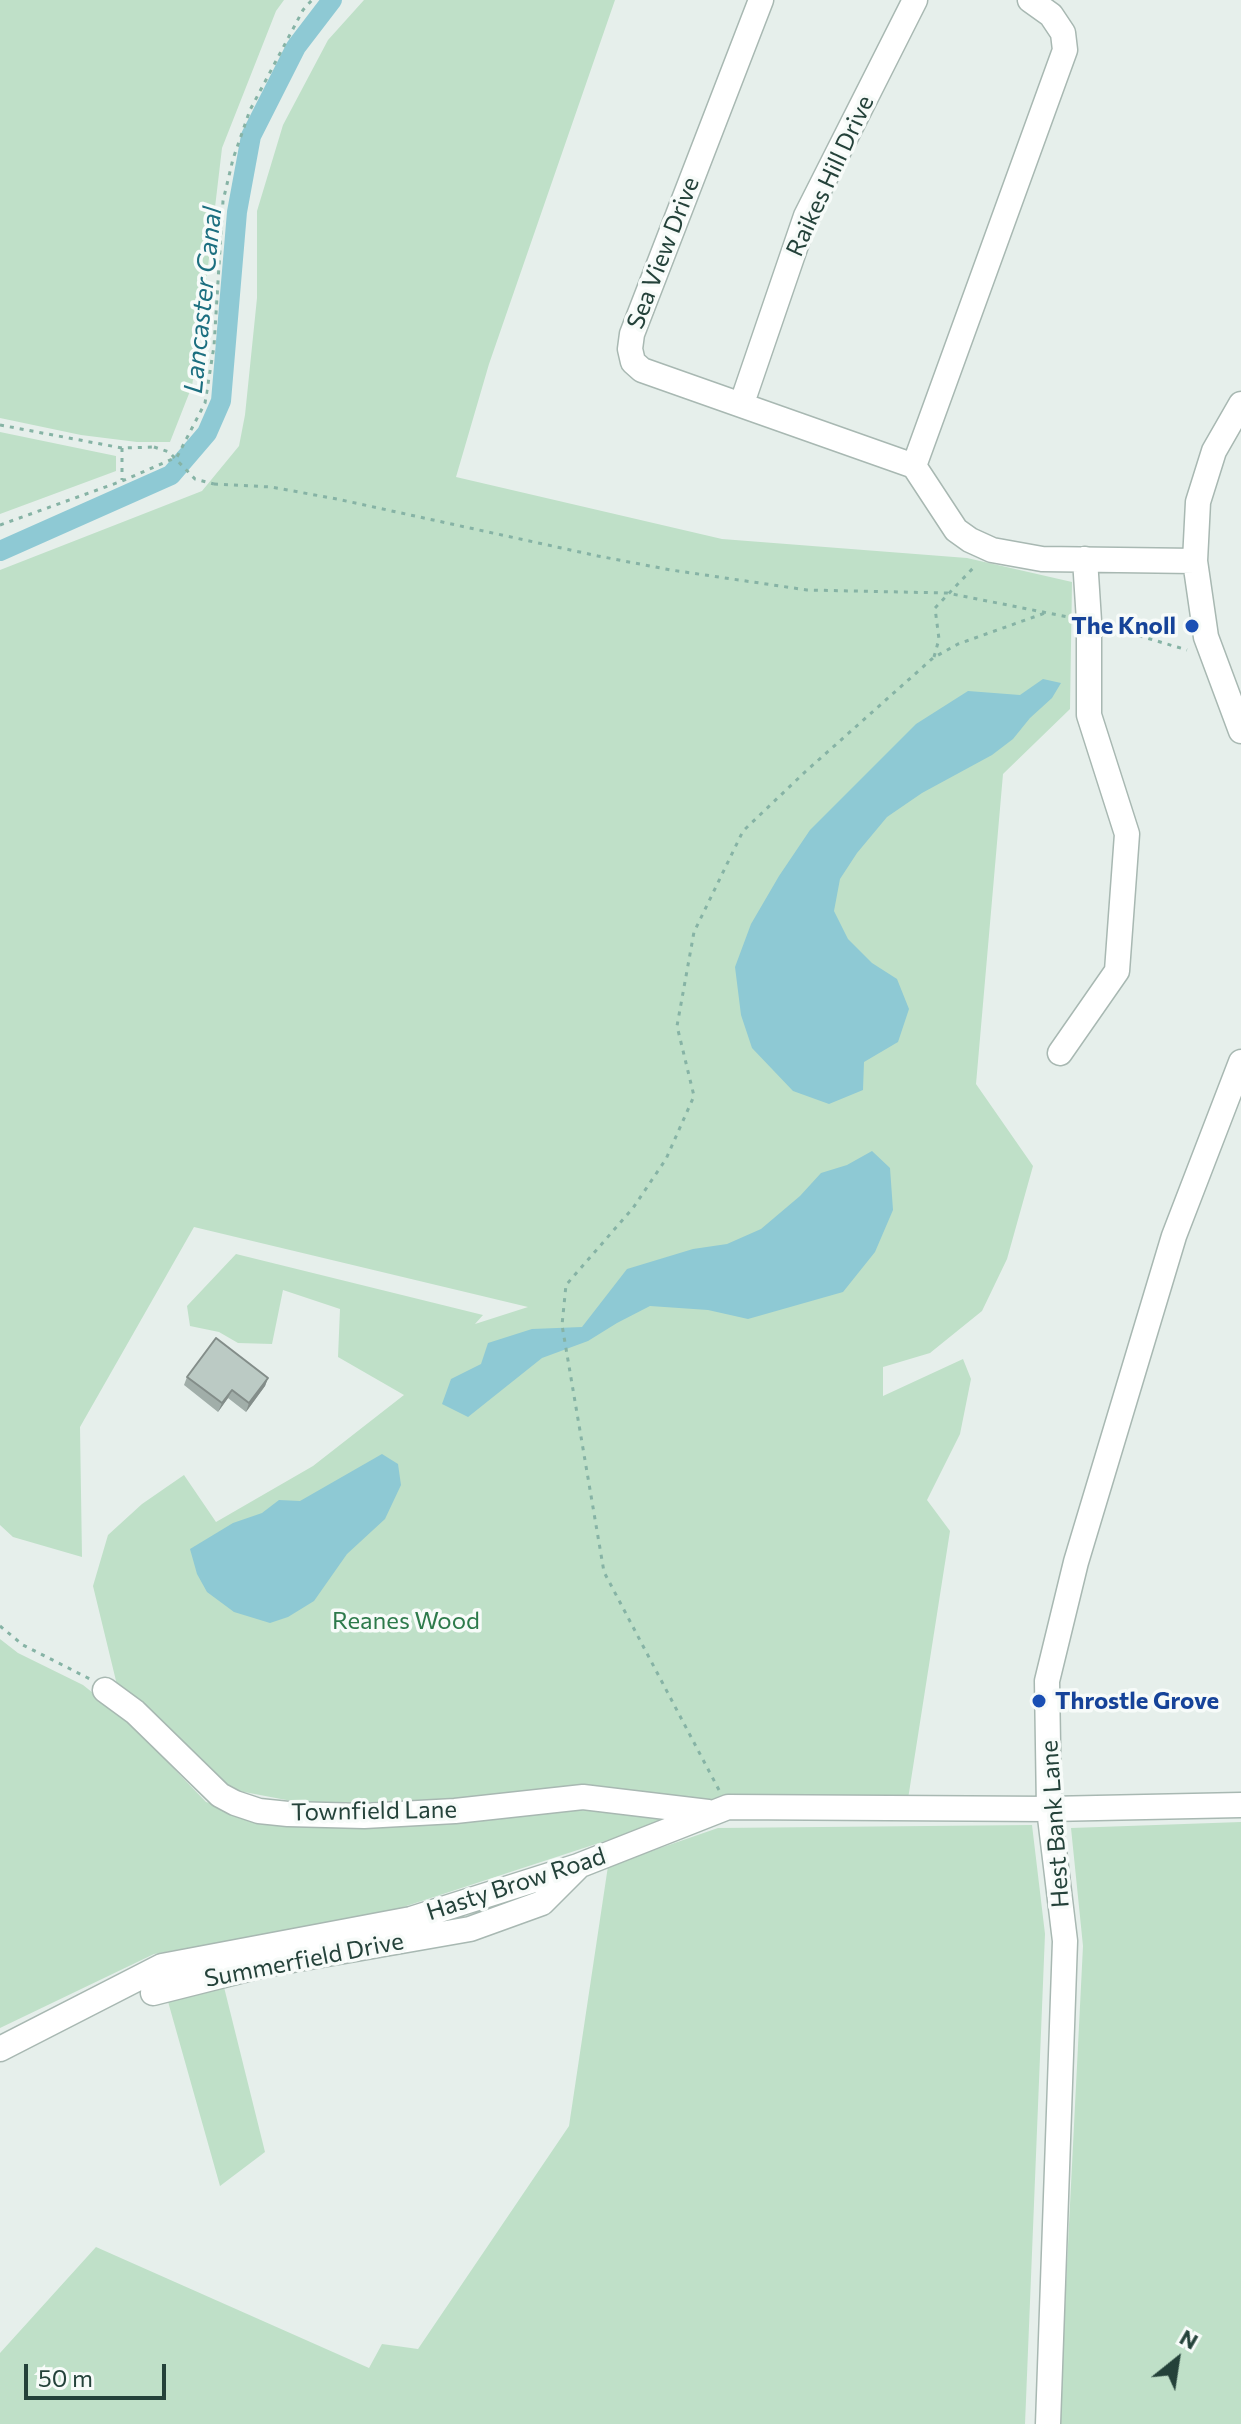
<!DOCTYPE html>
<style>
body{margin:0}
#map{position:relative;width:1241px;height:2424px;overflow:hidden;background:#e6efeb;font-family:Commissioner,sans-serif}
canvas{display:block}
.north{position:absolute;left:1137px;top:2320px;width:80px;height:80px;-webkit-text-stroke:6px #f7fbf9;paint-order:stroke;rotate:30deg;font-size:22px;font-weight:700;line-height:32px;text-align:center;color:#24423a}
.north::after{content:'';display:block;margin:auto;width:28px;height:36px;background:#24423a;clip-path:polygon(50% 0,100% 100%,50% 72%,0 100%)}
.scale{position:absolute;left:24px;top:2364px;width:142px;height:36px;box-sizing:border-box;border:4px solid #24423a;border-top:0;padding-left:10px;font-size:24px;line-height:28px;white-space:nowrap;color:#24423a;-webkit-text-stroke:6px #f7fbf9;paint-order:stroke}
</style>
<div id="map">
<canvas width="1241" height="2424"></canvas>
<div class="north">N</div>
<div class="scale">50 m</div>
</div>
<script>
const ctx = document.querySelector('canvas').getContext('2d');
ctx.lineJoin = 'round';
function fillPath(path, color) {
  ctx.fillStyle = color;
  ctx.fill(path, 'evenodd');
}
function shape(rows) {
  const path = new Path2D();
  for (const r of rows) {
    path.moveTo(r[0], r[1]);
    for (let i = 2; i < r.length; i += 2) path.lineTo(r[i], r[i + 1]);
  }
  return path;
}
function strokePath(path, color, width, dash) {
  ctx.strokeStyle = color;
  ctx.lineWidth = width;
  ctx.lineCap = dash ? 'butt' : 'round';
  ctx.setLineDash(dash || []);
  ctx.stroke(path);
}
function write(font, color, halo, rows, align = 'center') {
  ctx.font = font + ' Commissioner,sans-serif';
  ctx.lineWidth = 7;
  ctx.setLineDash([]);
  ctx.textBaseline = 'middle';
  ctx.strokeStyle = halo;
  ctx.fillStyle = color;
  for (const [text, x, y, turn = 0] of rows) {
    ctx.save();
    ctx.translate(x, y);
    ctx.rotate((+turn || 0) * Math.PI / 180);
    ctx.textAlign = isNaN(turn) ? turn : align;
    if (halo) ctx.strokeText(text, 0, 0);
    ctx.fillText(text, 0, 0);
    ctx.restore();
  }
}
const green = shape([
 [0,0,284,0,276,11,222,148,201,326,192,386,170,442,137,442,81,435,0,418],
 [364,0,615,0,489,364,456,477,722,539,967,558,1072,582,1070,709,1003,774,976,1084,1033,1166,1007,1259,982,1311,930,1353,883,1367,883,1396,963,1359,971,1379,960,1434,927,1500,950,1531,908,1799,711,1801,590,1785,417,1802,297,1802,223,1788,117,1685,93,1586,108,1535,142,1504,184,1475,216,1522,313,1466,404,1395,338,1357,340,1309,283,1290,272,1344,238,1343,219,1332,190,1326,187,1306,236,1254,483,1315,475,1324,528,1307,194,1227,80,1427,82,1557,13,1537,0,1525,0,570,202,491,239,446,245,415,257,298,257,211,283,125,328,40],
 [0,432,116,456,116,471,0,514],
 [0,1639,18,1653,83,1685,127,1720,206,1802,284,1823,566,1809,673,1816,642,1829,388,1912,154,1954,0,2028],
 [1241,1822,1241,2424,1059,2424,1083,1946,1071,1828],
 [1032,1825,1045,1934,1025,2424,0,2424,0,2353,96,2247,369,2368,382,2344,418,2349,569,2126,608,1866,718,1828],
 [222,1979,265,2152,220,2186,167,1998]
]);
const water = shape([
 [1043,679,1061,683,1052,698,1030,718,1013,739,992,755,922,793,887,817,857,853,840,879,834,911,848,939,872,963,897,979,909,1009,898,1042,864,1062,863,1090,829,1104,793,1091,752,1048,741,1015,735,967,751,924,779,876,810,830,916,724,968,691,1020,695],
 [872,1151,890,1168,893,1210,875,1252,843,1292,748,1319,708,1310,650,1306,617,1323,588,1341,542,1358,468,1417,442,1404,451,1379,481,1364,488,1343,532,1329,582,1327,627,1269,693,1249,727,1244,761,1229,800,1196,821,1173,847,1165],
 [382,1454,398,1464,401,1485,385,1519,347,1554,314,1601,288,1617,270,1623,234,1612,207,1592,197,1574,190,1549,233,1523,262,1513,279,1500,300,1501]
]);
const canal = shape([
 [0,551,171,475,207,433,221,401,237,212,251,136,296,47,332,0]
]);
const path = shape([
 [0,425,122,448,154,447],
 [122,448,122,480],
 [214,484,271,487,337,499,598,556,671,570,807,590,947,593,1068,617],
 [0,525,122,481,177,457,205,403,214,346,223,201,233,159,250,110,303,10,312,0],
 [1110,627,1187,650],
 [934,657,939,639,935,608,975,566],
 [0,1626,23,1645,90,1679],
 [719,1790,604,1572,562,1325,566,1285,633,1208,666,1159,694,1096,677,1026,694,932,743,831,805,772,933,658,958,644,1045,613]
]);
const minor = shape([
 [761,0,632,334,630,349,633,362,642,370,914,466,956,530,970,540,992,550,1042,559,1195,561],
 [742,403,806,216,915,0],
 [1241,404,1214,451,1198,502,1195,561,1206,637,1241,731],
 [914,466,1065,50,1063,33,1051,15,1030,0],
 [1060,1053,1117,971,1127,834,1089,715,1089,621,1085,559],
 [105,1690,135,1712,220,1795,235,1803,259,1811,288,1814,364,1816,455,1811,583,1797,708,1812],
 [153,1993,264,1965,470,1929,542,1903,577,1868],
 [0,2049,162,1966,411,1919,578,1866,728,1807,1049,1809,1241,1805],
 [1048,2424,1065,1941,1049,1809,1047,1681,1076,1562,1174,1236,1241,1062]
]);
const pathBridge = shape([
 [154,447,169,452,195,479,214,484]
]);
const wall = shape([
 [187,1377,268,1378,265,1386,246,1412,228,1398,218,1412,184,1385]
]);
const shadedWall = shape([
 [268,1378,265,1386,246,1412,249,1403],
 [232,1390,228,1398,218,1412,222,1403]
]);
const building = shape([
 [216,1338,268,1378,249,1403,232,1390,222,1403,187,1377,216,1338]
]);
const markers = [
 [1192,626,8,"#1a4fb4"],
 [1039,1701,8,"#1a4fb4"]
];
const streetNames = [
 ["Raikes Hill Drive",830,176,-65],
 ["Sea View Drive",663,253,-69],
 ["Townfield Lane",374,1811,-1],
 ["Hest Bank Lane",1055,1824,-94],
 ["Hasty Brow Road",516,1884,-18],
 ["Summerfield Drive",304,1960,-11]
];
const transitNames = [
 ["The Knoll",1176,626],
 ["Throstle Grove",1055,1701,"left"]
];
const parkNames = [
 ["Reanes Wood",406,1621]
];
const waterNames = [
 ["Lancaster Canal",203,300,-84]
];
fillPath(green, '#bfe0c8');
fillPath(water, '#8ec9d4');
strokePath(canal, '#8ec9d4', 20);
strokePath(minor, '#a8b8b2', 27);
strokePath(path, '#86b3a5', 3, [4, 6]);
strokePath(minor, '#fff', 24);
strokePath(pathBridge, '#86b3a5', 3, [4, 6]);
fillPath(wall, '#a1aea9');
fillPath(shadedWall, '#838d89');
fillPath(building, '#bbcac4');
strokePath(building, '#838d89', 2);
for (const [x, y, r, color] of markers) {
  const dot = new Path2D();
  dot.arc(x, y, r, 0, 2 * Math.PI);
  ctx.fillStyle = color;
  ctx.fill(dot);
  strokePath(dot, '#f7fbf9', 3);
}
write('24px', '#24423a', '#f7fbf9', streetNames);
write('bold 24px', '#164399', '#f7fbf9', transitNames, 'right');
write('24px', '#2d7a4b', '#f7fbf9', parkNames);
write('italic 26px', '#1c6f80', '#f7fbf9', waterNames);
</script>
